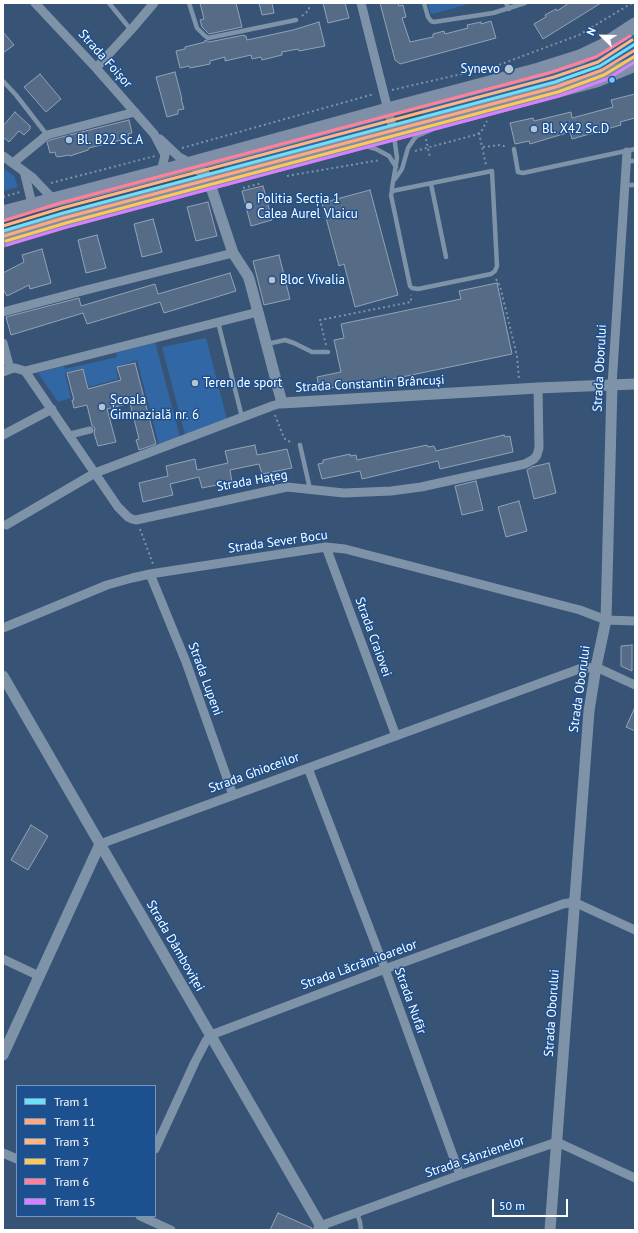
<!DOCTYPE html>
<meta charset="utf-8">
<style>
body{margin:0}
#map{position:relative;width:638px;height:1233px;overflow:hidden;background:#375375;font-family:"PT Sans",sans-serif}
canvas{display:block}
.frame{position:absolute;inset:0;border:4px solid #fff;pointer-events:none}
.legend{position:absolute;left:16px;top:1085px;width:140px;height:132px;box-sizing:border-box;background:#1d508f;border:1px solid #7796bc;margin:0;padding:5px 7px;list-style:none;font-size:12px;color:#fff}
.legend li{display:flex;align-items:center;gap:8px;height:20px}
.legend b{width:20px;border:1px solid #7796bc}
.north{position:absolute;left:582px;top:16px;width:40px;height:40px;-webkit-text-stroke:3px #1d508f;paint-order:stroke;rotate:293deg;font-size:11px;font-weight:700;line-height:16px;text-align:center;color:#fff}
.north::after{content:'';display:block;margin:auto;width:14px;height:18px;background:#fff;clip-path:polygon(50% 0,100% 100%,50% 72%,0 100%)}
.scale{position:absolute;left:492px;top:1199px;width:76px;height:18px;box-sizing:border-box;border:2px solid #fff;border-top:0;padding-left:5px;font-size:12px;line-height:14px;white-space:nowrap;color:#fff;-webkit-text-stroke:3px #1d508f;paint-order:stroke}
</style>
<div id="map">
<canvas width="638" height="1233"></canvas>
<div class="frame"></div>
<ul class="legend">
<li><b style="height:5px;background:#6ddff8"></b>Tram 1</li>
<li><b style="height:5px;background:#ffa980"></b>Tram 11</li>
<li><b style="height:5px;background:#ffb580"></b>Tram 3</li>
<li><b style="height:5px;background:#fdc75a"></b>Tram 7</li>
<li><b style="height:5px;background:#ff8098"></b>Tram 6</li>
<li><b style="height:5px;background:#d880ff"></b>Tram 15</li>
</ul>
<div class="north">N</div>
<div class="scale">50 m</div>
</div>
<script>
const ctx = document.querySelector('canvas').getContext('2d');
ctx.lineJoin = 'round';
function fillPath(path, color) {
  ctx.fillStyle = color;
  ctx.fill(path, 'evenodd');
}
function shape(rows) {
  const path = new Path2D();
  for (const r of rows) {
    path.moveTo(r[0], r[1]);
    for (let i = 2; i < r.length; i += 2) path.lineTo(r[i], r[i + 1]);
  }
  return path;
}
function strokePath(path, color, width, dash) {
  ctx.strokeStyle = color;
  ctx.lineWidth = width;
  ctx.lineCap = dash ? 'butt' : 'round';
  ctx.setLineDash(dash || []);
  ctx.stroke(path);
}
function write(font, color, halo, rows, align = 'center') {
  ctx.font = font + ' "PT Sans",sans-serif';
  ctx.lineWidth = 3;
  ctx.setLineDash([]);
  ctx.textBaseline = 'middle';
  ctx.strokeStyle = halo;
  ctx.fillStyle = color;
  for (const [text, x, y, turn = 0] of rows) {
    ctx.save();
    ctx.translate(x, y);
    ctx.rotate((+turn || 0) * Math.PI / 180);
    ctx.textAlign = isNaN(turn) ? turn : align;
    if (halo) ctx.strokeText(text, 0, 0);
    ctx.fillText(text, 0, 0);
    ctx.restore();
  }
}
const green = shape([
 [428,3,472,3,432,14,430,12],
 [635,34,635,56,621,63,564,81,424,118,421,106,587,60,615,48],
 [383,117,386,129,225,172,222,161],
 [3,168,14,176,18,187,3,191],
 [206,338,227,419,185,435,162,347],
 [155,342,180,437,159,445,137,360,116,367,118,379,89,387,83,368,65,373,71,398,58,402,38,373,64,366,65,369,117,357,116,353]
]);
const building = shape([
 [200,3,236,3,242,27,209,34,202,27,200,20,204,19,200,3],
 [259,3,272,3,274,13,262,15,259,3],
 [323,3,345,3,349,18,328,23,323,3],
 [380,3,398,3,399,6,403,5,406,17,402,18,410,42,433,37,433,34,444,31,445,34,468,28,467,25,481,22,481,24,491,21,496,38,400,64,395,60,380,3],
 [569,3,601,3,543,39,534,24,546,17,545,15,556,9,557,11,569,3],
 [319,22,325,46,299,51,298,49,282,52,282,55,262,60,261,57,252,59,251,55,225,61,225,57,210,61,210,64,190,68,189,66,180,68,176,51,185,49,185,47,205,42,205,40,209,42,244,35,244,36,246,36,247,40,293,30,319,22],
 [3,32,14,45,3,53,3,32],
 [175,72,182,99,181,99,184,109,178,110,178,114,167,117,156,77,175,72],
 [40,74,61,99,46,112,24,87,40,74],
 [635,94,635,118,620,122,621,125,572,139,570,132,530,144,529,141,515,144,510,123,533,118,534,121,571,112,572,118,613,107,611,100,635,94],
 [15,112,30,126,30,129,24,135,19,131,9,142,3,137,3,126,15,112],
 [129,120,132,133,128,134,129,138,89,148,88,150,70,156,69,155,58,157,56,156,55,152,50,153,47,142,50,140,129,120],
 [263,186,272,220,251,226,242,191,263,186],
 [370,190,398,295,355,307,344,264,339,266,322,203,370,190],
 [208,202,217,236,196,241,187,207,208,202],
 [153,219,162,252,142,257,134,224,153,219],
 [97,235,106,268,86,273,78,240,97,235],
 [42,249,51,283,30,289,29,285,7,296,3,289,3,273,24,262,22,255,42,249],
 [279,255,290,299,264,305,253,261,279,255],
 [230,273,236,291,164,313,160,302,87,324,83,313,11,335,6,317,79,298,81,306,155,284,158,294,230,273],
 [497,283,512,354,354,387,319,388,317,377,341,372,334,340,344,338,341,324,461,299,459,291,497,283],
 [135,363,156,444,139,450,136,440,139,439,130,403,107,409,116,442,98,446,94,433,95,428,92,426,87,405,74,408,72,400,74,400,67,373,83,369,88,389,121,380,117,367,135,363],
 [504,435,505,437,510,436,513,452,440,469,438,461,362,479,360,471,322,479,318,464,323,463,323,460,350,454,350,456,356,455,357,460,427,445,428,447,434,446,436,451,504,435],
 [255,445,257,455,287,449,292,468,262,474,259,464,230,470,232,482,202,488,199,477,170,484,173,495,143,502,139,483,168,476,166,466,195,459,197,470,228,463,225,451,255,445],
 [549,463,556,493,534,499,527,470,532,467,549,463],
 [476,481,483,510,462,515,455,486,476,481],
 [519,501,527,531,506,537,498,507,519,501],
 [632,645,632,671,621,666,621,646,632,645],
 [635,707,635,731,626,727,635,707],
 [31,825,48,836,28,870,11,860,31,825],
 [278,1213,312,1228,311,1230,270,1230,278,1213]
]);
const path = shape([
 [302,16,309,10,309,3],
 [392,90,496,66,579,35,632,3],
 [479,133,486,165],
 [426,139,430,158],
 [483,147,500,145,507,147],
 [182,148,374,94],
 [415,151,475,135,481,132,487,121],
 [287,176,380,160],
 [51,183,155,156],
 [243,188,262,183],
 [3,197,20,192],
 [496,279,500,286,517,356,519,379],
 [326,345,320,320,411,302,411,295],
 [275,415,284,438,286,440,293,443],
 [140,529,153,564]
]);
const service = shape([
 [109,3,131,30],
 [189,3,197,28,204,35,208,38,296,20],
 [424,3,428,17,431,21,434,22,493,13,525,3],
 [506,3,509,9],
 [3,81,16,95,47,135],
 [366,146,376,149,389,156,396,167],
 [514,149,518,172,523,173,635,149],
 [626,161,635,161],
 [395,179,402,169,408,148,414,139,417,136,431,130],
 [431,184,446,257],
 [625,185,635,185],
 [392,191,492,171,497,266,495,271,491,274,418,289,412,288,410,286,392,200,391,195,392,191,392,188,397,158,394,136],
 [218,322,242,417],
 [267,344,285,340,294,343,312,352,328,352],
 [300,445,310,489],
 [357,1213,360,1222,361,1230]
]);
const pedestrian = shape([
 [70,435,90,430]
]);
const minor = shape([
 [35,3,96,68,154,134,165,155,161,172],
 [361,3,394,134],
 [96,68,131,30,154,3],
 [160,139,179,157,192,164],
 [3,156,33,178,53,199],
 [13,163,47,135,135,112],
 [24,171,32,204],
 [3,312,86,290,233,253],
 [3,343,10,369],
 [25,371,258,312],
 [3,372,10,369,15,368,25,371,118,507,128,517,132,519,136,520,287,487,344,493,391,491,421,487,525,464,534,459,537,455,539,448,538,388],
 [612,385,627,152],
 [3,435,52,409],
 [6,525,95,473,272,406,282,403],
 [326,547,396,736],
 [150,574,186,662,233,795],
 [3,628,107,585,132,578,150,574,326,547,345,549,580,610,606,620,635,621],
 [308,768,385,969,460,1175],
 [100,844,579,669,596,667,635,685],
 [3,959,39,976],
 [155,1149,195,1062,206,1041,211,1035,385,969,563,904,574,902,635,930],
 [3,1153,17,1159],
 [140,1216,171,1230],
 [317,1230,320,1226,460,1175,557,1142,635,1178]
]);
const tertiary = shape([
 [192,164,205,175,210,184,233,253,248,276,250,282,282,403,538,388,635,384],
 [3,676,323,1230],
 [3,1055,100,844],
 [550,1230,589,711,596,667,606,620,612,385]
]);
const primary = shape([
 [3,213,161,172,388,110,539,70,580,57,603,46,635,25],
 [3,240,24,232,596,80,635,64]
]);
const tram1 = shape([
 [3,231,63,213,555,82,600,66,635,44]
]);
const tram2 = shape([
 [4,236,64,218,556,87,602,70,635,50]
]);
const tram3 = shape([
 [3,226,62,208,554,77,598,62,632,40]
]);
const tram4 = shape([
 [6,241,66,223,558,92,604,75,635,56]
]);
const tram5 = shape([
 [3,221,60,203,552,72,596,57,630,36]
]);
const tram6 = shape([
 [7,245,67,227,559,96,607,79,635,62]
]);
const markers = [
 [509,69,5,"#b9c3cf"],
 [612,80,3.5,"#80c4ff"],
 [534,129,4,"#b9c3cf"],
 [69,140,4,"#b9c3cf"],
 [249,206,4,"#b9c3cf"],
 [272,280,4,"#b9c3cf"],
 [195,383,4,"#b9c3cf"],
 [102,407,4,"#b9c3cf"]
];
const streetNames = [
 ["Strada Foișor",105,59,48],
 ["Strada Oborului",600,368,-87],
 ["Strada Constantin Brâncuși",370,384,-3],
 ["Strada Hațeg",252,481,-10],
 ["Strada Sever Bocu",278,542,-8],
 ["Strada Craiovei",373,637,70],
 ["Strada Lupeni",205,679,70],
 ["Strada Oborului",580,689,-82],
 ["Strada Ghioceilor",254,773,-20],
 ["Strada Dâmboviței",175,946,60],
 ["Strada Lăcrămioarelor",359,965,-20],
 ["Strada Nufăr",410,1001,70],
 ["Strada Oborului",552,1013,-86],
 ["Strada Sânzienelor",475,1157,-19]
];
const poiNames = [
 ["Synevo",500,69,"right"],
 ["Bl. X42 Sc.D",542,129],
 ["Bl. B22 Sc.A",77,140],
 ["Politia Secția 1",257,199],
 ["Calea Aurel Vlaicu",257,214],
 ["Bloc Vivalia",280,280],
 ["Teren de sport",203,383],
 ["Școala",110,400],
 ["Gimnazială nr. 6",110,415]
];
fillPath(green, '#3167a5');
fillPath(building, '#556b86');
strokePath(building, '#93a3b7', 1);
strokePath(path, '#7e92a8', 2, [2, 3]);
strokePath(service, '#7e92a8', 4.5);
strokePath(pedestrian, '#7e92a8', 7);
strokePath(minor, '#7e92a8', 9);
strokePath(tertiary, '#7e92a8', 11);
strokePath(primary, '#7e8fa7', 15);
strokePath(tram1, '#6ddff8', 3);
strokePath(tram2, '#ffa980', 3);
strokePath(tram3, '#ffb580', 3);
strokePath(tram4, '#fdc75a', 3);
strokePath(tram5, '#ff8098', 3);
strokePath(tram6, '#d880ff', 3);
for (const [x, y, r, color] of markers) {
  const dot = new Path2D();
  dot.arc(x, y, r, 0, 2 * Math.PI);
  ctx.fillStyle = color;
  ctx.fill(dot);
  strokePath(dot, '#1d508f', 1.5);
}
write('13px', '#fff', '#1d508f', streetNames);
write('13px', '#fff', '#1d508f', poiNames, 'left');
</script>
